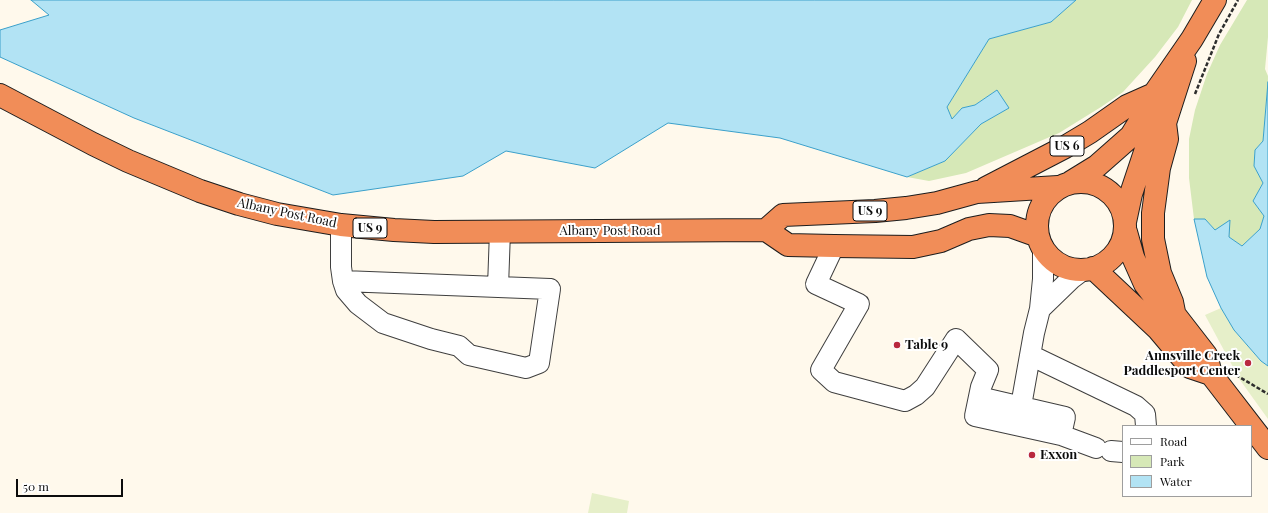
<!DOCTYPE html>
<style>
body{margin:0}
#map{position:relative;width:1268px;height:513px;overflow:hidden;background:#fff9ec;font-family:"Playfair Display",serif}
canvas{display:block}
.legend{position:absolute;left:1122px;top:425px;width:130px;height:72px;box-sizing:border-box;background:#fff;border:1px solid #9e9e9e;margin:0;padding:5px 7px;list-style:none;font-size:12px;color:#0c0c0c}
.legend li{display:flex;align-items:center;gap:8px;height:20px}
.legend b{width:20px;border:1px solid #9e9e9e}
.scale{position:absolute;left:16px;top:479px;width:107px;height:18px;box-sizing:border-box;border:2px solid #0c0c0c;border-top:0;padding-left:5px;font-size:12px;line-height:14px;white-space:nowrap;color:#0c0c0c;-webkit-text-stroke:3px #fff;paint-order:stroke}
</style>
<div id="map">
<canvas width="1268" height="513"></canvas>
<ul class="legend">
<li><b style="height:5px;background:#fff"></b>Road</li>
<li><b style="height:11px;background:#d6e8b7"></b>Park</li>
<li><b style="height:11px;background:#b2e3f4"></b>Water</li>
</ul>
<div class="scale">50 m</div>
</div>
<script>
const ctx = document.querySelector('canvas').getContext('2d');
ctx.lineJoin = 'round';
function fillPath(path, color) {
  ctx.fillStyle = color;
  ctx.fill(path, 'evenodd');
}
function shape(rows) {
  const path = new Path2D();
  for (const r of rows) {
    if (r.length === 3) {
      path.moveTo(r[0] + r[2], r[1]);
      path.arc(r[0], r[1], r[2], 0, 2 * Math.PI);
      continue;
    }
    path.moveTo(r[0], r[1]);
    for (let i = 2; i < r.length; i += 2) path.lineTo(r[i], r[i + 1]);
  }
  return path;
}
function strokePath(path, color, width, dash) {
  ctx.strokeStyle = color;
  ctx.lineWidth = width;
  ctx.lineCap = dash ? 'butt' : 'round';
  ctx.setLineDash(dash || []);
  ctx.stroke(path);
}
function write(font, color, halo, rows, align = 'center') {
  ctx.font = font + ' "Playfair Display",serif';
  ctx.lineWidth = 4;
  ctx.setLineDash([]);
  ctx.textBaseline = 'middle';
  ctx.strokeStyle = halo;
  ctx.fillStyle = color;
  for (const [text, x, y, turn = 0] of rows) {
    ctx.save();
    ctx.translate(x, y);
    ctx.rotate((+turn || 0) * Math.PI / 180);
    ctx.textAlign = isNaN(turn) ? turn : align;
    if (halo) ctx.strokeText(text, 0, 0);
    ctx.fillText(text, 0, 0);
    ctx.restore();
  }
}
const green = shape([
 [1076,0,1192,0,1178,27,1155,57,1123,92,1101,107,1059,133,966,173,929,181,907,177,945,161,981,124,1008,108,997,90,975,105,962,108,951,120,947,107,989,39,1051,22],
 [1247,0,1268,0,1268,37,1265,69,1268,76,1268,82,1263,141,1255,150,1254,166,1263,183,1253,201,1264,216,1260,229,1242,246,1229,237,1215,230,1205,219,1194,219,1189,178,1189,139,1195,110,1207,74,1220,45]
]);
const pitch = shape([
 [1221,308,1234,330,1261,361,1268,366,1268,419,1240,380,1205,315],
 [592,493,629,501,627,513,588,513]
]);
const water = shape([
 [31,0,1076,0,1051,22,989,39,947,107,952,119,962,108,975,105,997,90,1009,108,981,124,945,161,907,177,780,138,668,123,595,168,506,151,463,176,333,195,134,118,0,57,0,30,49,15,31,0],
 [1268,82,1268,366,1261,361,1234,330,1221,308,1207,277,1194,219,1205,219,1215,230,1230,220,1229,237,1242,246,1260,229,1264,216,1253,201,1263,183,1254,166,1255,150,1263,141,1268,82]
]);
const path = shape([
 [1195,94,1219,34,1238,0],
 [1236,375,1268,394]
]);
const minor = shape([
 [341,225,341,267,343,281,346,290,358,304,383,323,431,339,459,346,469,355,526,368,539,363,550,289,343,281],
 [834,246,816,284,859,304,821,370,834,382,905,401,916,395,925,387,956,339,988,370,981,387,975,416,1061,435,1096,448],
 [498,287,500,231],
 [1040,309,1071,279,1083,270],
 [1030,355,1136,406,1145,414,1146,426],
 [979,397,1065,417,1061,435],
 [1021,406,1034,333,1040,309,1043,279,1043,249],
 [1111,451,1123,452]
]);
const highway = shape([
 [0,95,93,144,128,161,200,191,239,204,277,214,341,225,394,230,434,232,766,230,788,245,834,246,913,247,941,241,969,229,989,225,1010,226,1038,236],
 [1165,123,1167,139,1159,168,1153,213,1153,239,1160,273,1172,302,1174,312],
 [1071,182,1097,166,1131,136,1147,110,1154,94,1192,39,1215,0],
 [1081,226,44],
 [986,188,1065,147,1090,132,1127,106,1154,94],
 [1125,222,1131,194,1151,134,1165,123,1185,61],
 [766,230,783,215,875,211,906,208,937,203,977,192,1058,187],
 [1126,232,1133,257,1145,284,1154,296,1175,315,1206,355,1211,374,1268,448],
 [1093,268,1158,329,1190,367,1211,374]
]);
const markers = [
 [897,345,4,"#b9283f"],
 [1248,363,4,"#b9283f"],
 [1032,455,4,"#b9283f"]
];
const shields = [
 [1067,146,34],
 [870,211,34],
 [370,228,34]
];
const shieldNames = [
 ["US 6",1067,146],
 ["US 9",870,211],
 ["US 9",370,228]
];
const streetNames = [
 ["Albany Post Road",287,213,12],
 ["Albany Post Road",610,231]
];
const poiNames = [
 ["Table 9",905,345],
 ["Annsville Creek",1240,356,"right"],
 ["Paddlesport Center",1240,371,"right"],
 ["Exxon",1040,455]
];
fillPath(green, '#d6e8b7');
fillPath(pitch, '#e6efc9');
fillPath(water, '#b2e3f4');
strokePath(water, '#3ba0ca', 1);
strokePath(minor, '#3f3f3f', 22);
strokePath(highway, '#1d1d1d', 24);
strokePath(path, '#2e2e2e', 2.5, [4, 2]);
strokePath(minor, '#fff', 20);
strokePath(highway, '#f18d58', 22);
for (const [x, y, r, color] of markers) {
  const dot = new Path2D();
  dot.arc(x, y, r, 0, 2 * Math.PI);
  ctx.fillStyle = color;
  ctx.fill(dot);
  strokePath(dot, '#fff', 1.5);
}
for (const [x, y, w] of shields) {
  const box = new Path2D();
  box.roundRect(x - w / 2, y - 10, w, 20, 3);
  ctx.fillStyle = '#fff';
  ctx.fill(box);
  strokePath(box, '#0c0c0c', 1);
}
write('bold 12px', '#0c0c0c', null, shieldNames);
write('13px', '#0c0c0c', '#fff', streetNames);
write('bold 13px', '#0c0c0c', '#fff', poiNames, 'left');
</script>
